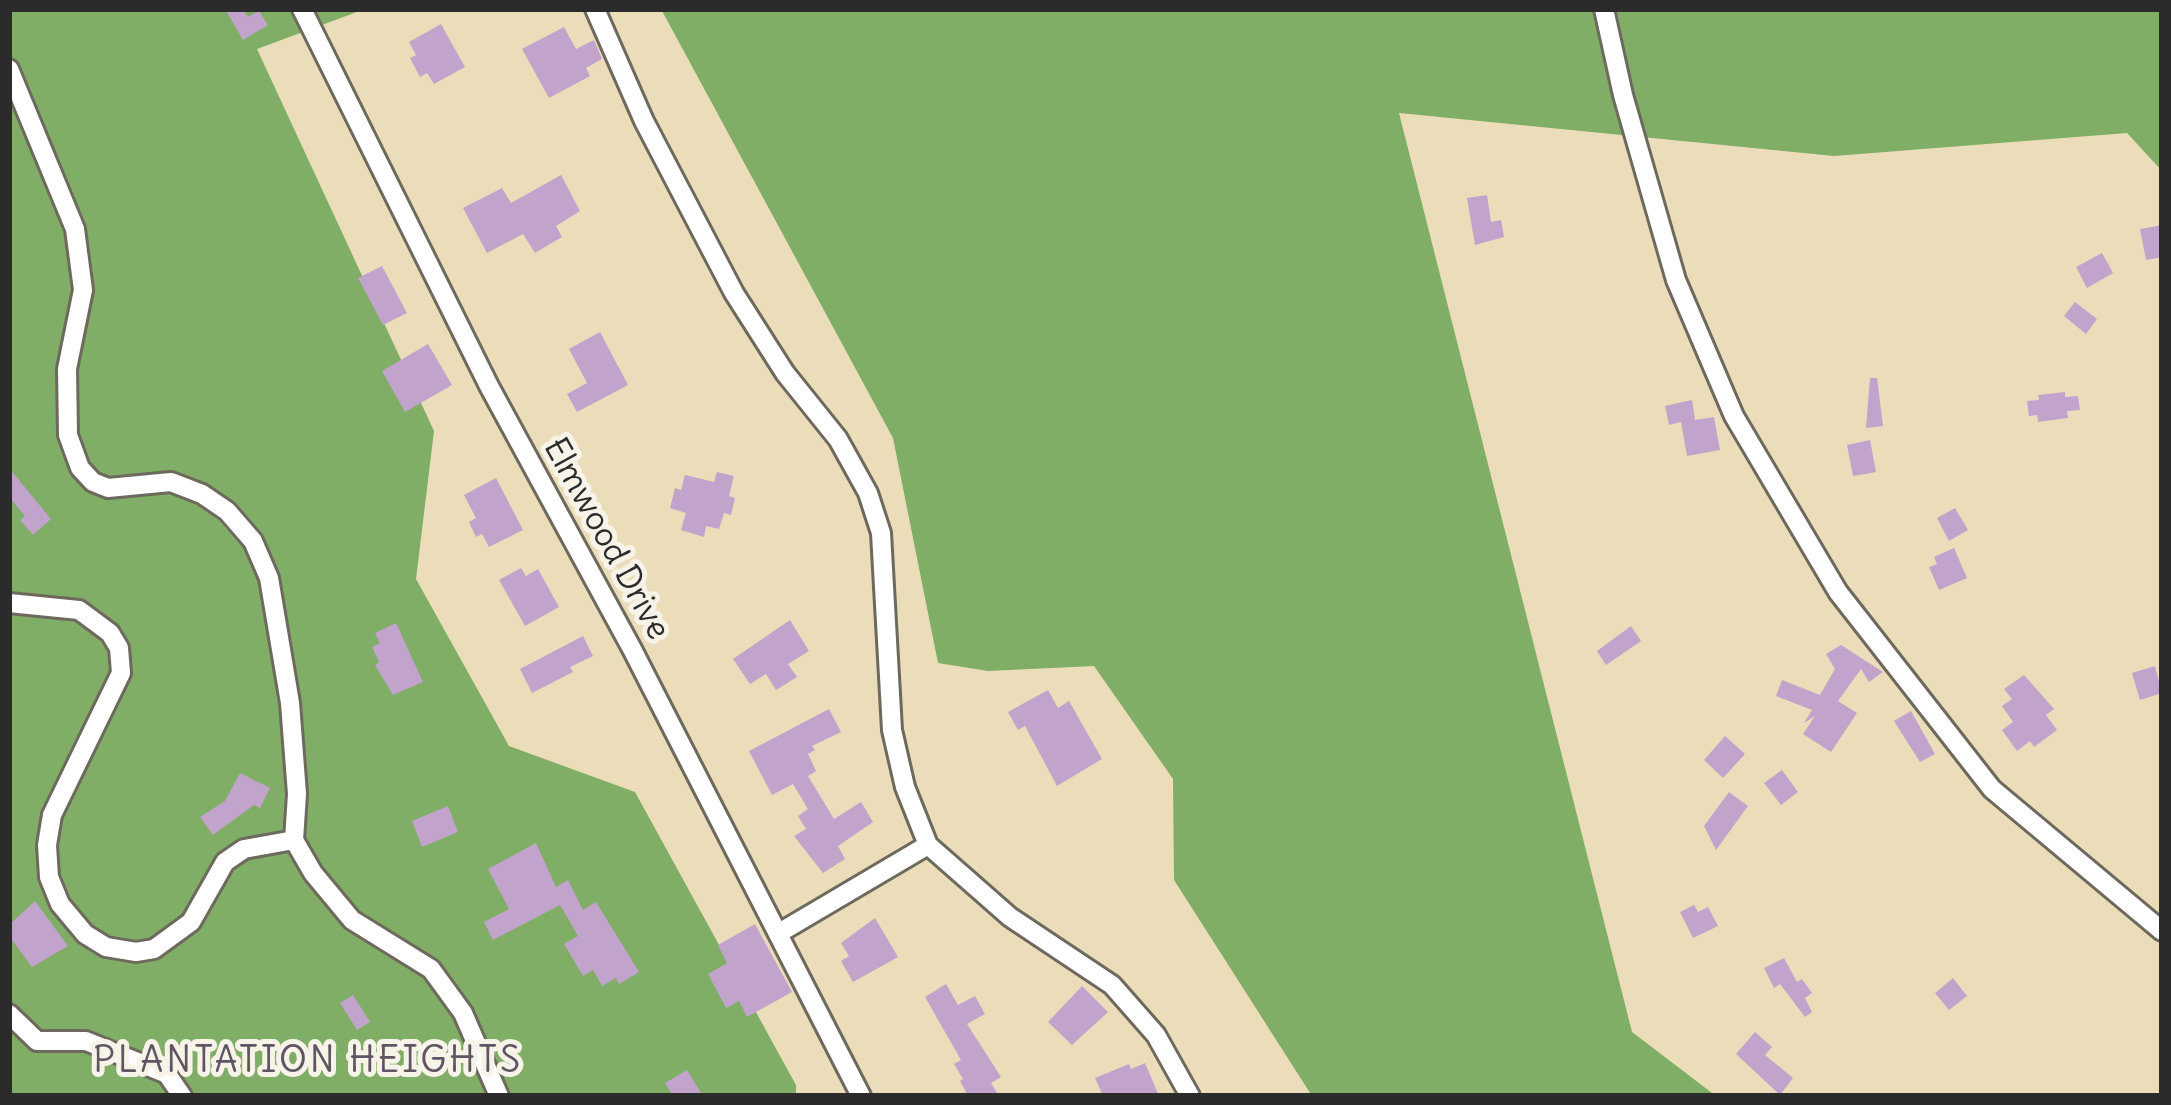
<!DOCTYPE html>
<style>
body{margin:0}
#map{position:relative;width:2171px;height:1105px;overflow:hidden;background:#ebddb9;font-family:Delius,sans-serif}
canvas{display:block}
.frame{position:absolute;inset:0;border:12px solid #2b2b2b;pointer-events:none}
</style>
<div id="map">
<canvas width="2171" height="1105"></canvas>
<div class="frame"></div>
</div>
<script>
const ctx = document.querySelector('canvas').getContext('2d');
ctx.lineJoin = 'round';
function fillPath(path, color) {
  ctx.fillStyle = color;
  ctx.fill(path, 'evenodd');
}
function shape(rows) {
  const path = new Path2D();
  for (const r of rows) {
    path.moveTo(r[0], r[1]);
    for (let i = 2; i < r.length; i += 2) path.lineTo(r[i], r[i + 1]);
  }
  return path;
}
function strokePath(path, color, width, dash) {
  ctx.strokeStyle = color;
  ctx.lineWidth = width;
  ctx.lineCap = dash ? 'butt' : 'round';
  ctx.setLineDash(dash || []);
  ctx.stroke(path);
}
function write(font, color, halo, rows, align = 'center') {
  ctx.font = font + ' Delius,sans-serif';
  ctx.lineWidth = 10;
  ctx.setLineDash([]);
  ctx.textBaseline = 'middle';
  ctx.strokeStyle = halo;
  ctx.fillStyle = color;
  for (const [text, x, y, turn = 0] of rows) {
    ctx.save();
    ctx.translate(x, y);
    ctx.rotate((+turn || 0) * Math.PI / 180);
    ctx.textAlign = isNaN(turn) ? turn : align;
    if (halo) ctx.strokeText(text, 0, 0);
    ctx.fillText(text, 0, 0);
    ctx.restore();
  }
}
const forest = shape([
 [9,9,365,9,257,49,434,431,416,579,509,746,635,792,796,1085,796,1096,9,1096],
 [661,9,2162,9,2162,171,2127,133,1834,156,1399,113,1632,1032,1716,1096,1312,1096,1174,880,1173,779,1094,666,988,671,938,663,893,438]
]);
const building = shape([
 [225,9,242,9,248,17,259,11,268,25,243,40],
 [441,24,465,67,434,84,427,73,420,77,410,58,416,55,409,42],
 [564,27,576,49,594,40,602,59,586,68,590,76,549,98,522,49],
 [561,175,580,211,556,226,562,237,535,253,523,234,487,253,463,208,502,188,511,203],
 [1487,195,1491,222,1501,220,1504,237,1475,245,1467,198],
 [2162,225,2162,257,2146,260,2140,229],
 [2102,253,2113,273,2087,288,2076,267],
 [382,266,407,313,383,325,358,278],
 [2075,302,2097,319,2086,334,2064,316],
 [600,332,628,385,577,412,567,394,587,383,569,349],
 [428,344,452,385,405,412,382,371],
 [1870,378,1877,378,1883,426,1866,428],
 [2065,392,2065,397,2078,396,2080,410,2067,411,2068,418,2038,422,2037,415,2029,416,2027,401,2039,400,2038,395],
 [1692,400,1695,420,1714,417,1720,450,1687,456,1681,422,1669,425,1665,406],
 [1870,440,1876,472,1853,476,1847,445],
 [9,468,51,519,33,535,20,520,25,516,9,497],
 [717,472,734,476,729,496,735,498,731,515,724,513,719,529,706,526,704,537,681,530,686,513,670,508,675,488,681,490,685,475,714,482],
 [496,478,523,530,489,547,482,534,476,537,469,522,476,518,464,495],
 [1955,508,1968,530,1949,541,1937,518],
 [1954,548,1967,578,1939,590,1929,567,1937,564,1934,557],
 [521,568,526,576,538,569,559,607,525,626,499,580],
 [790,620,809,651,788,664,797,677,776,690,766,674,750,684,733,659],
 [396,623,423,682,393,695,375,665,379,662,372,647,380,643,375,633],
 [1631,626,1641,641,1606,665,1597,651],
 [583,636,593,656,570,667,573,672,532,693,520,669],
 [1841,645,1883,672,1869,682,1861,669,1838,701,1857,713,1831,752,1803,734,1815,716,1804,723,1812,710,1776,696,1782,680,1820,695,1835,669,1826,654],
 [2155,666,2162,693,2140,700,2132,673],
 [2024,675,2054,709,2046,715,2057,730,2034,747,2030,741,2017,751,2002,730,2013,722,2002,706,2012,699,2004,689],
 [1048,690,1058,708,1069,701,1102,759,1057,786,1025,726,1018,730,1008,712],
 [829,709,841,732,812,746,815,750,808,754,816,771,808,776,834,819,861,802,873,822,838,846,845,859,823,873,794,836,806,829,798,816,808,809,793,784,772,795,749,751],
 [1911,711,1935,754,1920,762,1894,721],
 [1725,736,1745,754,1723,778,1704,760],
 [1782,770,1798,792,1781,805,1764,783],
 [240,773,270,788,260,808,254,805,213,835,200,817,225,801],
 [1729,792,1748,806,1716,850,1704,826],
 [448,806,458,832,422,847,412,821],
 [536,843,556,887,568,880,583,910,596,902,639,972,619,984,616,978,602,986,593,970,583,976,564,944,578,936,560,905,493,940,484,922,509,909,488,869],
 [35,901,68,946,32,967,9,936,9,925],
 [1694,905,1698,912,1708,907,1718,926,1693,938,1680,912],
 [875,918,898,957,853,982,841,961,849,956,841,943],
 [755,924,792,992,747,1017,739,1001,726,1008,708,974,727,963,718,945],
 [1784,958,1797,982,1802,979,1812,993,1805,998,1812,1012,1805,1017,1780,984,1774,988,1764,968],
 [1953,978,1967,996,1949,1010,1935,993],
 [946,984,958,1005,975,996,985,1014,967,1024,1001,1077,991,1083,999,1096,968,1096,960,1081,963,1079,954,1064,961,1060,925,997],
 [1082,986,1108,1012,1072,1045,1048,1022],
 [353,995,370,1022,357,1030,340,1003],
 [1755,1032,1772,1047,1765,1055,1793,1078,1780,1095,1736,1054],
 [1145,1063,1159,1096,1103,1096,1095,1078,1129,1064,1131,1069],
 [687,1070,703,1096,673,1096,665,1083]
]);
const minor = shape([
 [302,9,489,386,632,649,861,1096],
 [595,9,644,121,734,293,785,373,838,439,868,493,881,533,892,730,905,787,928,845,1010,917,1112,985,1156,1035,1190,1096],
 [1604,9,1623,95,1676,280,1734,416,1838,592,1992,789,2162,931],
 [9,69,75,229,83,290,67,369,68,435,80,468,93,482,108,488,171,482,202,494,227,511,253,541,269,578,290,703,297,794,294,840],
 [9,603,79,610,110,633,119,648,121,673,52,815,47,845,49,877,60,904,85,934,106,947,136,952,154,949,191,922,225,862,244,849,294,840,313,873,352,920,431,969,463,1013,499,1096],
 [779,933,928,845],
 [9,1014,37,1041,86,1041,167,1074,182,1096]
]);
const streetNames = [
 ["Elmwood Drive",606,539,61]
];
const neighbourhoodNames = [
 ["PLANTATION HEIGHTS",308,1062]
];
fillPath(forest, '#80ae67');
fillPath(building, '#c2a3cb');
strokePath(minor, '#6e695d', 24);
strokePath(minor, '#fff', 18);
write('33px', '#2b2b2b', '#f7f3e8', streetNames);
ctx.letterSpacing = '3px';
write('36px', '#605563', '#f7f3e8', neighbourhoodNames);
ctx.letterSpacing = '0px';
</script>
